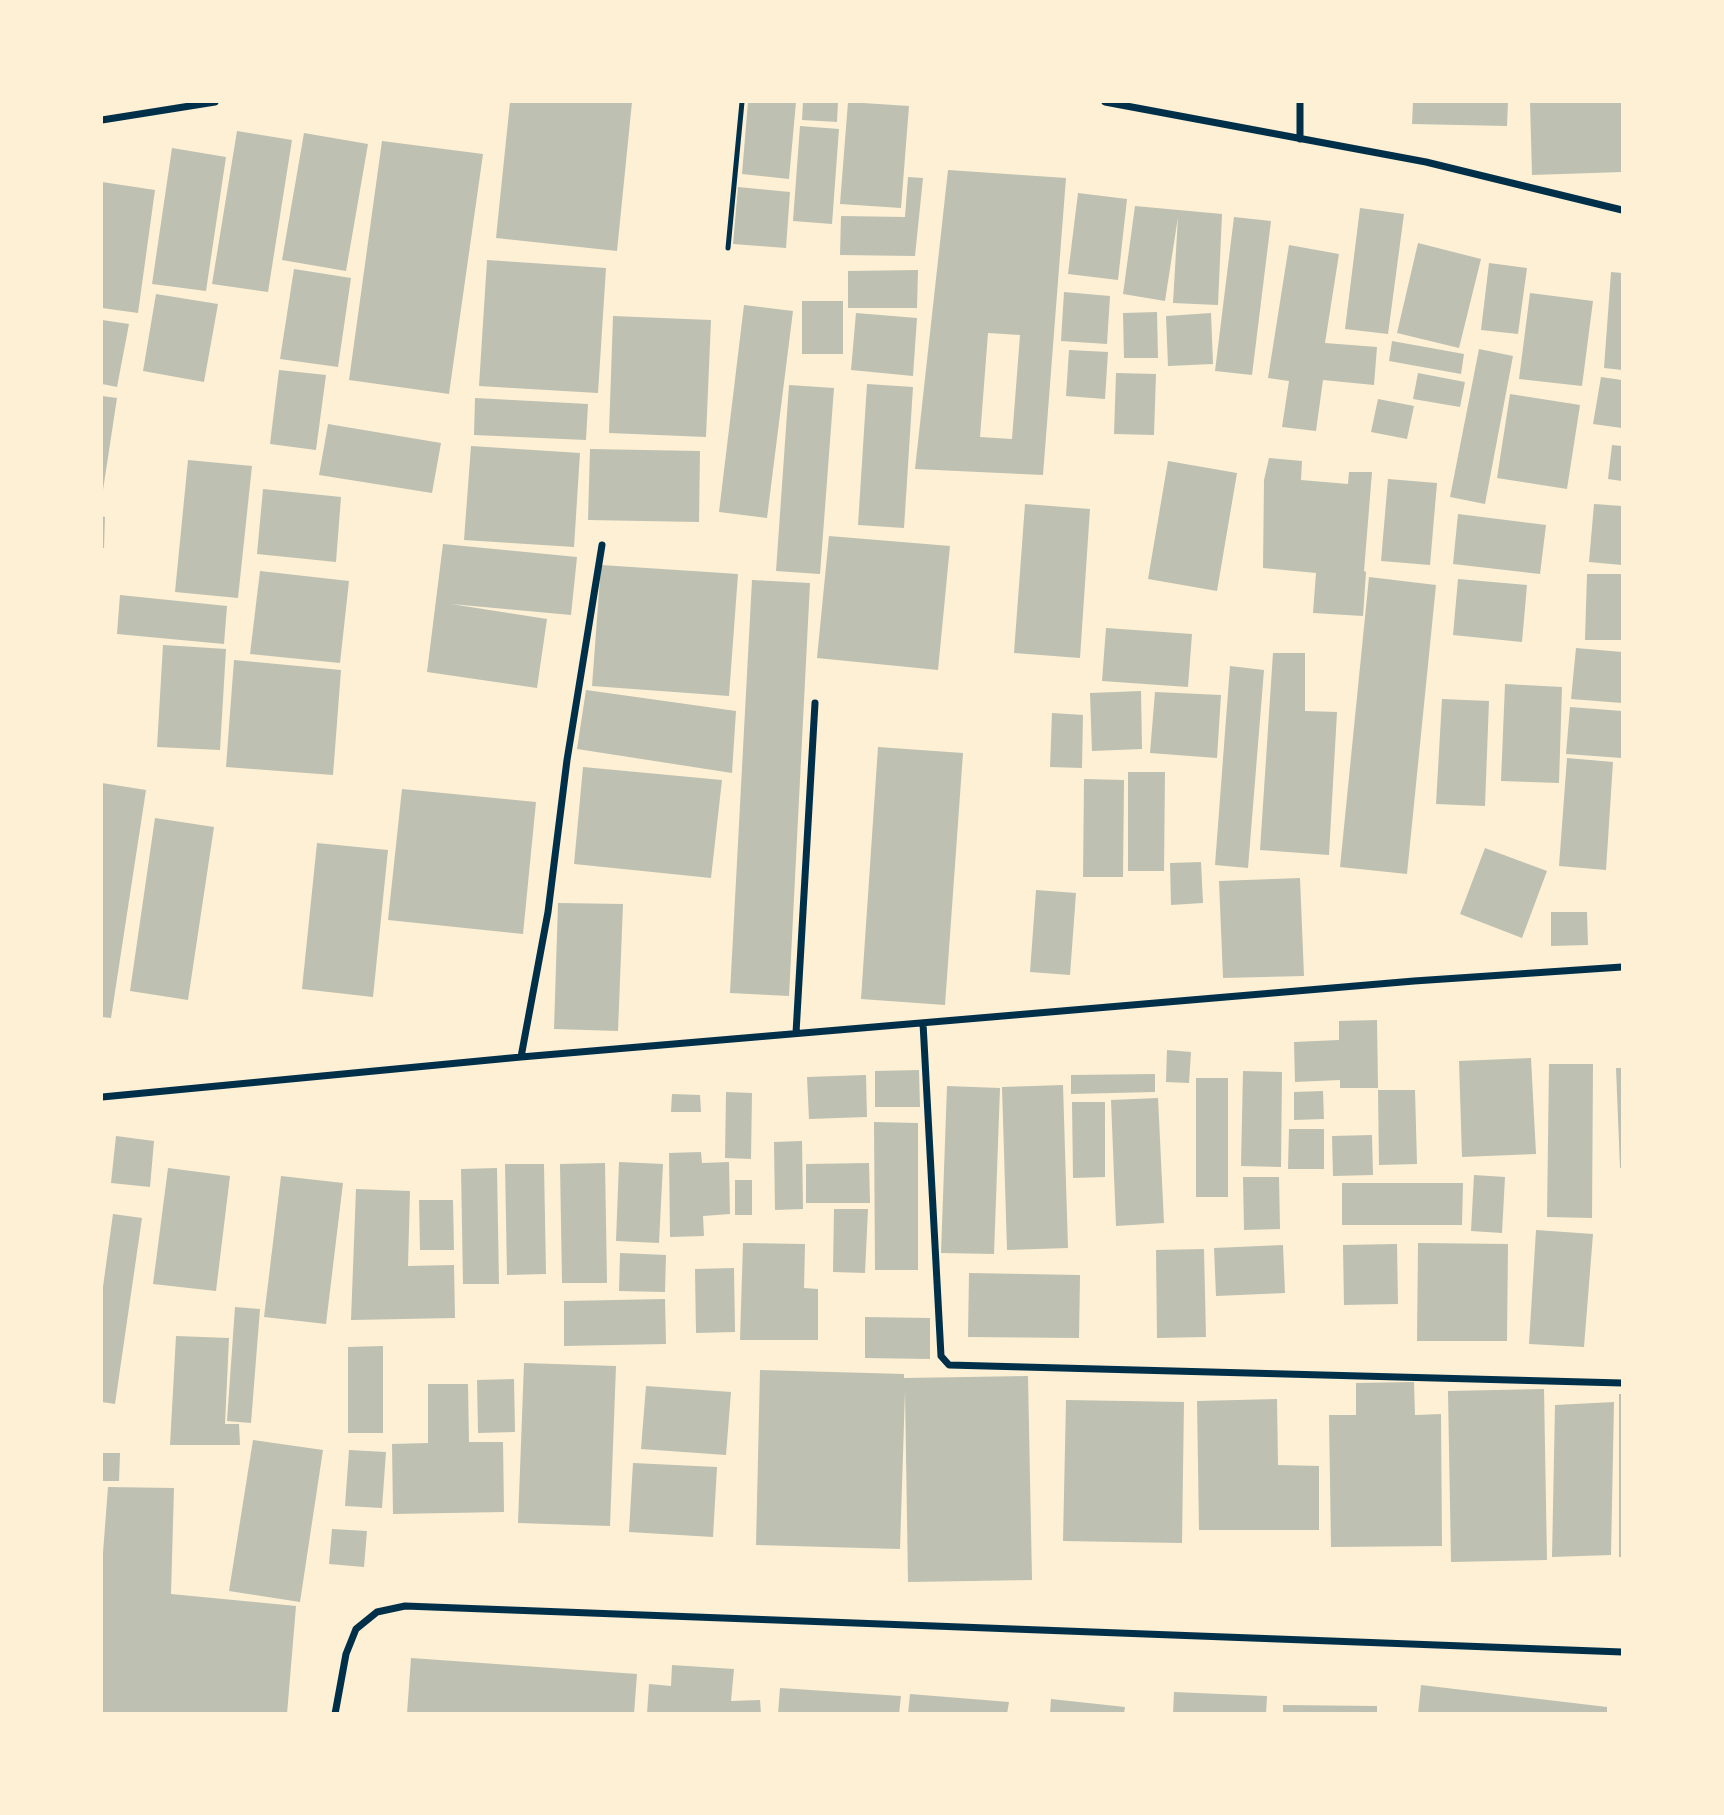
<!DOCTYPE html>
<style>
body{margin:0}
#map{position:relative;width:1724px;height:1815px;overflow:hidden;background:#fdf0d5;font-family:"Crimson Pro",serif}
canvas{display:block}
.frame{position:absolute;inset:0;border:103px solid #fdf0d5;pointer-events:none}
</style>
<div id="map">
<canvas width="1724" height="1815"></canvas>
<div class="frame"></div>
</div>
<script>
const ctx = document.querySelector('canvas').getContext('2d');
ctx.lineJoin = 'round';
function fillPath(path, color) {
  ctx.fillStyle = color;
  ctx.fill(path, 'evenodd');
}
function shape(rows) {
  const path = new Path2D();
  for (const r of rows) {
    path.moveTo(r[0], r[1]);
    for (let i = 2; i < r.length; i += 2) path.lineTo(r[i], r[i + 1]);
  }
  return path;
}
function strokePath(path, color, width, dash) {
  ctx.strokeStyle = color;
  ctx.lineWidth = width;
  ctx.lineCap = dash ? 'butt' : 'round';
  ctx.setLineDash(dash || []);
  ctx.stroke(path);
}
const building = shape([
 [510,102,632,102,617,251,496,238],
 [748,102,796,102,789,179,742,174],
 [803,102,838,102,837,122,802,120],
 [848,102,909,106,901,208,840,204],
 [1413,102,1508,102,1507,126,1412,124],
 [1530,102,1622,102,1622,172,1532,175],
 [800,126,839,129,832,224,793,221],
 [237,131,292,140,268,292,212,284],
 [304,133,368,144,346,271,282,260],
 [382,141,483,154,449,394,349,380],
 [172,148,226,157,206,291,152,284],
 [948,170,1066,178,1043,475,915,469],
 [988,333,1020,335,1012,439,980,437],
 [908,177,923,178,915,256,840,255,841,216,905,217],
 [102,182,155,190,138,313,102,308],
 [738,187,790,192,786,248,733,244],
 [1078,193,1127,199,1118,280,1068,274],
 [1135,206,1222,214,1218,305,1173,303,1178,217,1165,301,1123,294],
 [1360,208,1404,214,1388,334,1345,329],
 [1234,217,1271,221,1252,375,1215,371],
 [1418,243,1481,259,1459,348,1397,333],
 [1289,245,1339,254,1325,343,1377,347,1374,385,1323,380,1316,431,1282,427,1289,381,1268,378],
 [487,260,606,268,598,393,479,386],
 [1489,263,1527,268,1518,334,1481,330],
 [294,269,351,278,338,367,280,359],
 [918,270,917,308,848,308,848,271],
 [1611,272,1622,273,1622,370,1604,368],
 [1064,292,1110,296,1107,344,1061,341],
 [1530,293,1593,301,1582,386,1519,379],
 [156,294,218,304,204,382,143,371],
 [802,301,843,301,843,354,802,354],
 [744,305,793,311,767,518,719,512],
 [1157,312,1158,358,1124,358,1123,313],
 [856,313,917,318,913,376,851,370],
 [1211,313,1213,364,1168,366,1166,316],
 [613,316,711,320,706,437,609,433],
 [102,320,129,324,117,387,102,384],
 [1392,341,1464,354,1461,374,1389,361],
 [1479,349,1513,356,1485,504,1450,497],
 [1069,350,1108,352,1105,399,1066,396],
 [279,370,326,375,316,450,270,444],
 [1116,373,1156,374,1154,435,1114,434],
 [1418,373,1465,382,1460,407,1413,399],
 [1601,377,1622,380,1622,428,1593,424],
 [867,384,913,387,904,528,858,525],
 [789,385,834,388,820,574,776,571],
 [1510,394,1580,405,1567,489,1497,478],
 [102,396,117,398,103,490,102,490],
 [475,398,588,404,586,440,474,435],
 [1378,399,1414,406,1407,439,1371,432],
 [328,424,441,443,432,493,319,475],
 [1612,445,1622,446,1622,481,1608,479],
 [471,446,580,453,574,547,464,540],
 [590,449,700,451,699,522,588,520],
 [1269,458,1302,461,1301,480,1348,484,1349,472,1372,472,1364,571,1366,572,1363,616,1313,613,1316,573,1263,568,1264,480],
 [188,460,252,466,238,598,175,592],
 [1168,461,1237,473,1217,591,1148,579],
 [1388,479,1437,483,1430,565,1381,561],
 [263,489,341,497,336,562,257,554],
 [1025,504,1090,509,1080,658,1014,653],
 [1594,504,1622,506,1622,565,1589,562],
 [1458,514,1546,525,1540,574,1453,564],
 [102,516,105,517,104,548,102,548],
 [829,536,950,546,938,670,817,658],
 [443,544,577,557,571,615,451,604,547,619,537,688,427,672],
 [601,565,738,574,729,696,592,686],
 [260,571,349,581,340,663,250,654],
 [1587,574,1622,574,1622,640,1585,640],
 [1369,577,1436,585,1407,874,1340,867],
 [1458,579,1527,585,1522,642,1453,635],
 [752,580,810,583,789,996,730,993],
 [120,595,227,606,224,644,117,634],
 [1106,628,1192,634,1188,687,1102,681],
 [163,645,226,649,220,750,157,747],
 [1576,648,1622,652,1622,703,1571,699],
 [1273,653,1305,653,1305,711,1337,712,1329,855,1260,850],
 [234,660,341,670,333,775,226,767],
 [1230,666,1264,670,1248,868,1215,865],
 [1505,684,1562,687,1559,783,1501,781],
 [586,690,736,711,732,773,577,749],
 [1141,691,1142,749,1092,751,1090,693],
 [1155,692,1221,695,1217,758,1150,753],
 [1442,699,1489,701,1485,806,1436,804],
 [1570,707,1622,711,1622,758,1566,754],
 [1052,713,1083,715,1082,768,1050,767],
 [878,747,963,753,945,1005,861,999],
 [1567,758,1613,762,1606,870,1559,866],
 [583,767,722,780,711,878,574,864],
 [1128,772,1165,772,1164,871,1128,871],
 [1084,779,1124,780,1123,877,1083,877],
 [102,783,146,790,111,1018,102,1017],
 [402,789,536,802,523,934,388,920],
 [155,818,214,827,188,1000,130,991],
 [317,843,388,850,373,997,302,989],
 [1485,848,1547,871,1522,938,1460,914],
 [1201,862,1203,903,1171,905,1170,863],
 [1300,878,1304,976,1223,978,1219,881],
 [1036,890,1076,893,1070,975,1030,972],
 [558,903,623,904,618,1031,554,1029],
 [1551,912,1587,912,1588,945,1551,946],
 [1377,1020,1378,1088,1340,1088,1340,1080,1295,1082,1294,1042,1339,1040,1339,1021],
 [1167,1050,1191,1052,1189,1083,1166,1082],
 [1531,1058,1536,1154,1462,1157,1459,1061],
 [1549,1064,1593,1064,1592,1218,1547,1217],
 [1616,1068,1622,1068,1622,1168,1620,1168],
 [919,1070,920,1107,875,1107,875,1071],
 [1243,1071,1282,1072,1281,1167,1241,1166],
 [1155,1074,1155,1092,1071,1094,1071,1075],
 [866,1075,867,1117,809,1119,807,1077],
 [1196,1078,1228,1078,1228,1197,1196,1197],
 [1063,1085,1068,1248,1007,1250,1002,1087],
 [947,1086,1000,1088,994,1254,941,1253],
 [1378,1090,1415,1090,1417,1164,1379,1165],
 [1323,1091,1324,1119,1294,1120,1294,1092],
 [726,1092,752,1093,751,1159,725,1158],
 [672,1094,700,1095,701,1112,671,1112],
 [1158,1098,1164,1223,1116,1226,1111,1100],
 [1072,1102,1105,1102,1105,1177,1073,1178],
 [874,1122,918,1123,918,1270,875,1270],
 [1289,1129,1324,1129,1324,1169,1288,1169],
 [1372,1135,1373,1175,1333,1176,1332,1136],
 [116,1136,154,1141,150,1187,111,1183],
 [802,1141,803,1209,775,1210,774,1142],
 [701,1152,702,1163,729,1162,730,1214,703,1216,704,1236,670,1237,669,1153],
 [619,1162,663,1164,659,1243,616,1241],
 [605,1163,607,1283,562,1283,560,1164],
 [869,1163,870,1203,806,1203,806,1164],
 [505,1164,544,1164,546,1274,507,1275],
 [168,1168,230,1176,216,1291,153,1284],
 [497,1168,499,1284,463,1284,461,1169],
 [1474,1175,1505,1177,1502,1233,1471,1231],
 [281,1176,343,1183,326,1324,264,1317],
 [1243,1177,1279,1177,1280,1229,1244,1230],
 [735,1180,752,1180,752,1215,735,1215],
 [1342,1183,1463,1183,1462,1225,1342,1225],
 [356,1189,410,1191,408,1266,454,1265,455,1318,351,1320],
 [419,1200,453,1200,454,1250,420,1250],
 [834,1209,868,1209,865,1273,833,1272],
 [113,1214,142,1218,115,1404,102,1402,102,1294],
 [1536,1230,1593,1234,1584,1347,1529,1344],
 [743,1243,805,1244,804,1288,818,1289,818,1340,740,1340],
 [1418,1243,1508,1244,1507,1341,1417,1341],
 [1397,1244,1398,1304,1344,1305,1343,1245],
 [1283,1245,1285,1293,1216,1296,1214,1248],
 [1204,1249,1206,1337,1157,1338,1156,1250],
 [620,1253,666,1255,665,1292,619,1291],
 [734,1268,735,1332,696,1333,695,1269],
 [969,1273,1080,1275,1079,1338,968,1337],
 [665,1299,666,1344,564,1346,564,1301],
 [235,1307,260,1309,251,1423,227,1421],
 [865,1317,930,1318,930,1359,865,1358],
 [176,1336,229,1338,225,1424,239,1424,240,1445,170,1445],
 [383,1346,383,1433,348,1433,348,1347],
 [524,1363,616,1366,610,1526,518,1523],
 [760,1370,904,1374,904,1378,1028,1376,1032,1580,908,1582,905,1391,900,1549,756,1545],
 [514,1379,515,1432,478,1433,477,1380],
 [1414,1382,1415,1415,1441,1414,1442,1546,1331,1547,1329,1415,1356,1415,1356,1383],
 [428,1384,468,1384,469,1442,503,1442,504,1512,393,1514,392,1444,428,1443],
 [646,1386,731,1392,726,1455,641,1449],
 [1544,1389,1547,1560,1451,1562,1448,1391],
 [1619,1394,1622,1394,1622,1557,1619,1557],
 [1277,1399,1278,1465,1319,1466,1319,1530,1199,1530,1197,1401],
 [1066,1400,1184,1402,1182,1543,1063,1541],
 [1614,1402,1611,1555,1552,1557,1555,1405],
 [253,1440,323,1450,300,1602,229,1591],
 [349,1450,386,1452,382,1508,345,1506],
 [102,1453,120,1453,119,1481,102,1481],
 [633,1463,717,1467,713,1537,629,1532],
 [108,1487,174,1488,171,1594,296,1606,287,1714,102,1714,102,1566],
 [332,1529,367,1531,364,1567,329,1564],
 [411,1658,637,1674,634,1714,407,1714],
 [672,1665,734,1669,731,1701,760,1700,761,1714,647,1714,649,1684,671,1686],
 [1421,1685,1607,1707,1607,1714,1418,1714],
 [780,1688,901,1696,899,1714,778,1714],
 [1174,1692,1267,1696,1266,1714,1173,1714],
 [910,1694,1009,1702,1007,1714,908,1714],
 [1051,1699,1125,1707,1124,1714,1050,1714],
 [1283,1705,1377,1706,1377,1714,1283,1714]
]);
const service = shape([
 [728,248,742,102]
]);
const minor = shape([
 [1105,102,1426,162,1622,210],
 [1300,102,1300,139],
 [102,120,215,102],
 [923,1023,941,1356,949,1365,1622,1383],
 [796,1033,815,703],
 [521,1057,548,912,567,760,602,545],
 [102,1097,521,1057,1414,981,1622,967],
 [335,1714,346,1654,356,1629,377,1612,405,1606,1622,1652]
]);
fillPath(building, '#bec0b2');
strokePath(service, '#003049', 5);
strokePath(minor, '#003049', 7);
</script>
